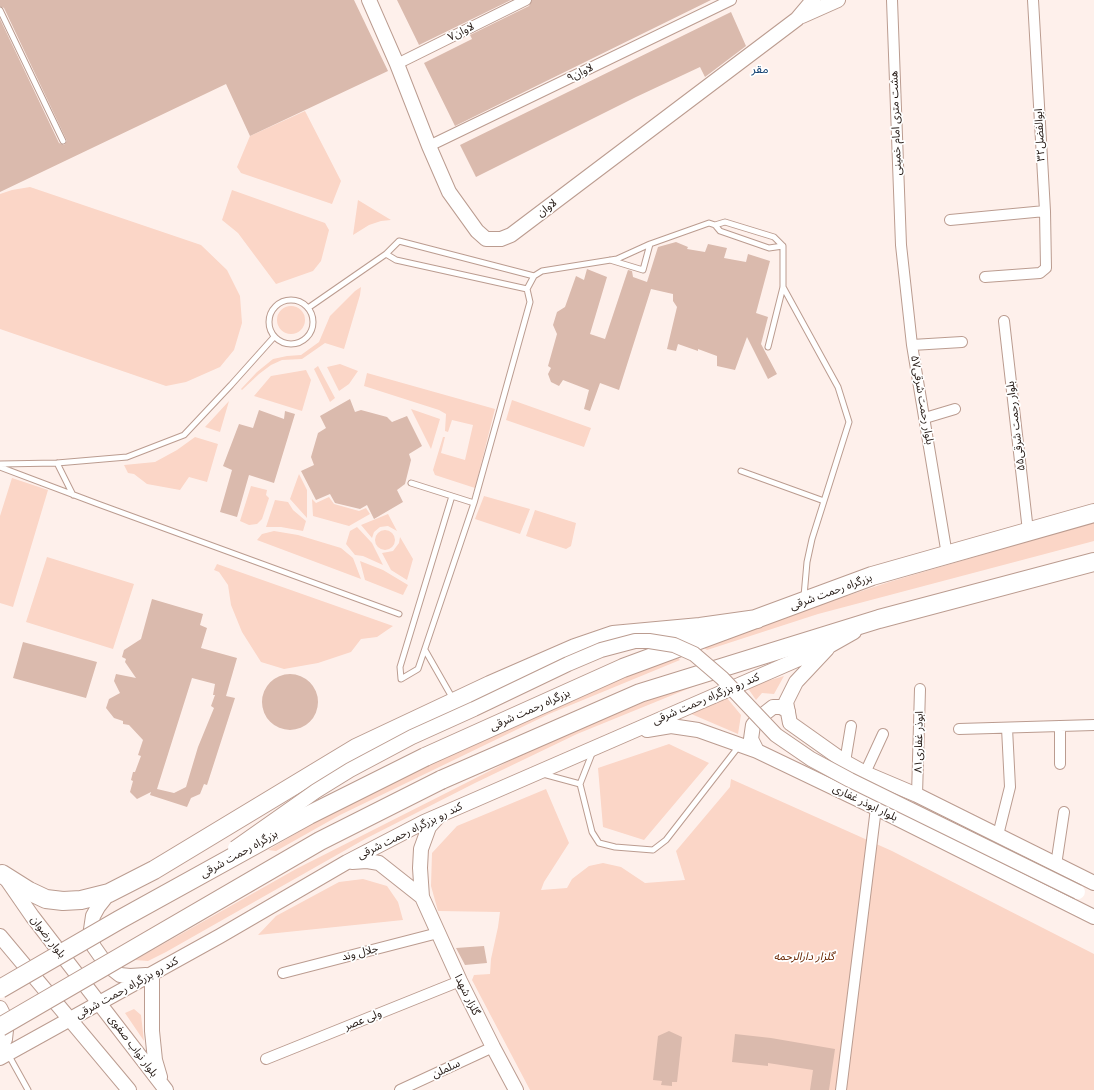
<!DOCTYPE html>
<meta charset="utf-8">
<style>
body{margin:0}
canvas{display:block;background:#fef0eb}
</style>
<canvas width="1094" height="1090"></canvas>
<script>
const ctx = document.querySelector('canvas').getContext('2d');
ctx.lineJoin = 'round';
function fillPath(path, color) {
  ctx.fillStyle = color;
  ctx.fill(path, 'evenodd');
}
function shape(rows) {
  const path = new Path2D();
  for (const r of rows) {
    if (r.length === 3) {
      path.moveTo(r[0] + r[2], r[1]);
      path.arc(r[0], r[1], r[2], 0, 2 * Math.PI);
      continue;
    }
    path.moveTo(r[0], r[1]);
    for (let i = 2; i < r.length; i += 2) path.lineTo(r[i], r[i + 1]);
  }
  return path;
}
function strokePath(path, color, width, dash) {
  ctx.strokeStyle = color;
  ctx.lineWidth = width;
  ctx.lineCap = dash ? 'butt' : 'round';
  ctx.setLineDash(dash || []);
  ctx.stroke(path);
}
function write(font, color, halo, rows, align = 'center') {
  ctx.font = font + ' "Noto Serif","Noto Sans Arabic",serif';
  ctx.lineWidth = 3.5;
  ctx.setLineDash([]);
  ctx.textBaseline = 'middle';
  ctx.strokeStyle = halo;
  ctx.fillStyle = color;
  for (const [text, x, y, turn = 0] of rows) {
    ctx.save();
    ctx.translate(x, y);
    ctx.rotate((+turn || 0) * Math.PI / 180);
    ctx.textAlign = isNaN(turn) ? turn : align;
    if (halo) ctx.strokeText(text, 0, 0);
    ctx.fillText(text, 0, 0);
    ctx.restore();
  }
}
const green = shape([
 [305,111,341,181,332,204,241,173,237,167,250,136],
 [30,187,201,245,227,270,240,296,242,323,234,350,220,367,186,382,166,386,0,329,0,194,12,190],
 [232,190,325,223,329,230,321,261,313,271,276,284,238,233,222,220],
 [358,200,391,220,381,221,369,225,353,235],
 [361,287,360,295,344,349,325,343,302,359,282,360,271,365,259,374,242,390,241,389,257,372,273,359,287,356,301,355,319,342,330,316,355,291],
 [291,320,14],
 [340,364,358,371,349,384,339,391,327,367],
 [318,366,335,398,330,402,314,369],
 [306,370,311,380,302,411,254,396,271,376],
 [367,373,495,409,475,488,435,475,433,470,443,437,445,437,441,453,465,460,473,425,452,420,448,432,445,431,446,414,439,410,364,386],
 [512,400,591,428,584,447,506,420],
 [229,401,220,432,205,427],
 [411,409,440,419,431,449],
 [195,437,218,444,207,482,189,477,180,490,147,484,134,474,128,473,124,465,155,462,177,450],
 [299,474,307,490,307,518,290,499],
 [12,478,48,490,13,607,0,603,0,516],
 [251,486,267,490,266,495,269,498,262,519,257,524,249,525,240,521],
 [484,496,530,509,520,534,475,519],
 [329,497,334,504,359,511,366,508,370,514,349,526,313,516,312,499,316,503],
 [275,500,288,502,293,510,306,521,303,531,281,527,266,527],
 [535,510,576,523,571,546,566,549,526,536],
 [388,514,397,531,388,526,380,527,374,532,372,538,361,525],
 [1094,522,1094,541,818,614,707,650,699,645,889,582],
 [357,527,372,543,383,565,363,556,355,555,346,544,350,531],
 [385,540,10],
 [274,531,298,535,341,548,353,558,361,579,257,540,262,534],
 [400,537,413,559,407,580,391,570,382,553,393,551,399,543],
 [47,557,134,584,113,649,26,622],
 [360,561,383,570,408,585,403,595,365,580],
 [217,564,393,626,377,637,361,639,351,652,318,663,284,669,261,662,242,632,231,605,228,585,219,572,214,570],
 [676,655,680,660,549,714,340,815,276,851,268,850,351,801,572,696],
 [784,676,774,694,762,693,756,700,747,687],
 [707,681,577,734,475,783,365,839,166,952,148,961,135,960,296,869,541,745,675,689],
 [727,698,741,715,738,734,689,713],
 [669,744,709,763,644,840,603,827,598,768],
 [731,779,892,851,1094,954,1094,1090,530,1090,472,980,474,975,490,974,491,959,498,927,500,912,438,911,431,886,432,853,457,826,546,789,569,843,544,882,541,890,567,888,572,879,589,866,603,863,621,867,645,883,685,880,676,851,730,787],
 [363,879,387,886,398,902,403,920,258,935,276,916,339,882],
 [134,1009,141,1015,144,1041,125,1013]
]);
const building = shape([
 [0,0,354,0,388,71,250,136,226,84,0,192,0,19,59,143,64,145,67,141,4,8,0,6],
 [397,0,511,0,419,45],
 [532,0,711,0,455,126,424,63,472,39,470,35,529,6],
 [731,12,746,46,705,77,700,67,636,97,476,177,460,145],
 [676,242,688,247,687,249,705,252,708,244,727,248,724,258,746,262,748,254,770,261,756,313,768,317,761,344,777,374,768,379,747,337,735,370,717,366,717,356,698,349,698,351,678,344,676,351,667,349,677,307,673,301,673,294,651,289,619,390,600,383,590,411,584,409,589,390,563,380,559,386,551,382,548,374,551,368,548,366,557,334,553,325,557,312,565,307,576,276,584,280,587,269,607,277,590,334,605,339,628,270,632,271,633,277,647,282,658,247],
 [350,399,355,412,361,410,387,417,392,422,407,416,422,446,409,454,411,460,405,484,397,490,403,502,374,519,367,505,360,509,335,503,330,494,316,500,301,471,314,465,311,457,318,433,326,428,320,416],
 [259,410,284,419,285,411,295,414,274,483,249,475,237,517,220,512,232,470,223,466,239,424,253,428],
 [152,599,203,614,200,625,207,628,201,648,237,658,226,696,235,698,207,785,204,784,200,794,191,798,187,807,150,795,151,792,137,799,130,792,133,781,131,780,133,772,135,772,141,756,138,755,143,740,129,725,123,724,123,721,114,718,106,708,109,699,120,693,114,681,116,674,136,678,125,662,126,659,122,657,124,650,141,639],
 [192,678,215,684,213,695,215,695,211,706,214,708,198,747,186,787,174,793,157,789],
 [23,642,97,662,86,698,13,678],
 [290,702,28],
 [484,946,487,963,465,965,456,948],
 [669,1031,682,1037,677,1082,672,1082,672,1086,661,1085,662,1081,653,1080,658,1036],
 [735,1034,771,1038,835,1049,829,1090,810,1090,813,1070,768,1063,768,1066,732,1062]
]);
const lane = shape([
 [0,10,63,141],
 [715,225,725,222,774,237,783,246,783,287,768,347],
 [610,260,643,270,650,244],
 [783,287,838,387,849,422,812,539,807,562,804,596],
 [527,289,396,260,386,254,399,241,534,276],
 [291,322,22],
 [308,308,386,254],
 [57,463,73,495],
 [0,464,57,463,127,457,184,435,231,385,274,337],
 [0,467,98,504,399,614],
 [741,471,824,501],
 [411,483,474,503],
 [452,496,400,667,401,679,418,669,474,503,530,302,527,289,534,276,542,271,617,259,650,244,709,223,715,225,720,231,769,248,783,246],
 [425,650,453,699],
 [593,751,580,784,592,832,599,843,615,847,653,850,666,840,739,746],
 [543,774,580,784],
 [8,1054,28,1090]
]);
const street = shape([
 [892,0,901,245,912,345,947,555],
 [397,64,526,0],
 [429,146,731,0],
 [950,220,1045,211],
 [985,277,1040,273,1046,268,1045,211,1033,0],
 [1004,321,1028,531],
 [912,345,962,342],
 [925,418,955,409],
 [1060,726,1060,764],
 [959,729,1094,725],
 [845,762,851,726],
 [865,773,883,734],
 [917,795,920,689],
 [998,835,1010,787,1007,728],
 [1056,865,1064,812],
 [283,973,438,933],
 [266,1059,460,981],
 [400,1090,493,1047],
 [841,1090,876,808]
]);
const secondary = shape([
 [369,0,397,64,429,146,449,192,477,231,486,239,501,239,511,235,797,19,813,0],
 [802,16,838,0],
 [827,649,796,682,786,702,790,723,845,762,865,773,917,795,1094,883],
 [647,730,671,726,698,730,757,751,876,808,1094,917],
 [757,751,751,739,753,725,759,718,773,707,781,707,788,711],
 [352,862,367,861,379,863,422,897,420,868,421,849,429,827,438,817],
 [5,877,32,916,166,1090],
 [109,893,98,907,93,916,90,936,94,947,106,964,120,975,130,976,146,975],
 [422,897,460,981,493,1047,516,1090],
 [0,936,129,1090],
 [152,974,152,1031,155,1060,160,1077],
 [0,1008,5,1018,6,1030,5,1039,0,1049],
 [0,1058,220,936,347,862,424,822,831,645,854,632]
]);
const highway = shape([
 [425,757,623,668,872,576,1094,513],
 [441,780,640,693,879,619,1094,562],
 [2,874,29,891,46,899,63,901,81,900,109,893,154,870,356,748,490,685,575,648,613,635,700,627,757,619]
]);
const secondaryBridge = shape([
 [235,848,316,791,350,770,412,737,474,709,568,664,601,650,635,641,649,641,674,645,694,654,722,678,776,735,811,759,850,780,1078,892]
]);
const highwayBridge = shape([
 [0,989,119,920,309,815,425,757],
 [0,1027,320,841,441,780]
]);
const streetNames = [
 ["۷لاوان",461,32,-26],
 ["۹لاوان",580,73,-26],
 ["هشت متری امام خمینی",896,123,-92],
 ["ابوالفضل۳۲",1040,135,-93],
 ["لاوان",547,208,-37],
 ["۵۷بلوار رحمت شرقی",922,400,80],
 ["بلوار رحمت شرقی۵۵",1016,426,-97],
 ["بزرگراه رحمت شرقی",831,592,-20],
 ["کند رو بزرگراه رحمت شرقی",706,699,-23],
 ["بزرگراه رحمت شرقی",530,710,-24],
 ["۸۱ابوذر غفاری",919,742,-89],
 ["بلوار ابوذر غفاری",865,803,26],
 ["کند رو بزرگراه رحمت شرقی",410,831,-26],
 ["بزرگراه رحمت شرقی",239,854,-29],
 ["بلوار رضوان",48,937,52],
 ["جلال وند",360,953,-14],
 ["کند رو بزرگراه رحمت شرقی",127,988,-29],
 ["گلزار شهدا",467,995,64],
 ["ولی عصر",363,1020,-22],
 ["بلوار نواب صفوی",133,1046,53],
 ["سلملن",446,1069,-25]
];
const parkNames = [
 ["گلزار دارالرحمه",804,957]
];
const neighbourhoodNames = [
 ["مقر",760,70]
];
fillPath(green, '#fbd6c7');
fillPath(building, '#dabaad');
strokePath(lane, '#bb9c90', 7);
strokePath(street, '#bb9c90', 12);
strokePath(secondary, '#bb9c90', 16);
strokePath(highway, '#bb9c90', 20);
strokePath(lane, '#fff', 5);
strokePath(street, '#fff', 10);
strokePath(secondary, '#fff', 14);
strokePath(highway, '#fff', 18);
strokePath(secondaryBridge, '#bb9c90', 16, []);
strokePath(highwayBridge, '#bb9c90', 20, []);
strokePath(secondaryBridge, '#fff', 14);
strokePath(highwayBridge, '#fff', 18);
write('11px', '#211611', '#fff', streetNames);
write('italic 11px', '#672500', '#fff', parkNames);
write('12px', '#0c3c6e', '#fff', neighbourhoodNames);
</script>
